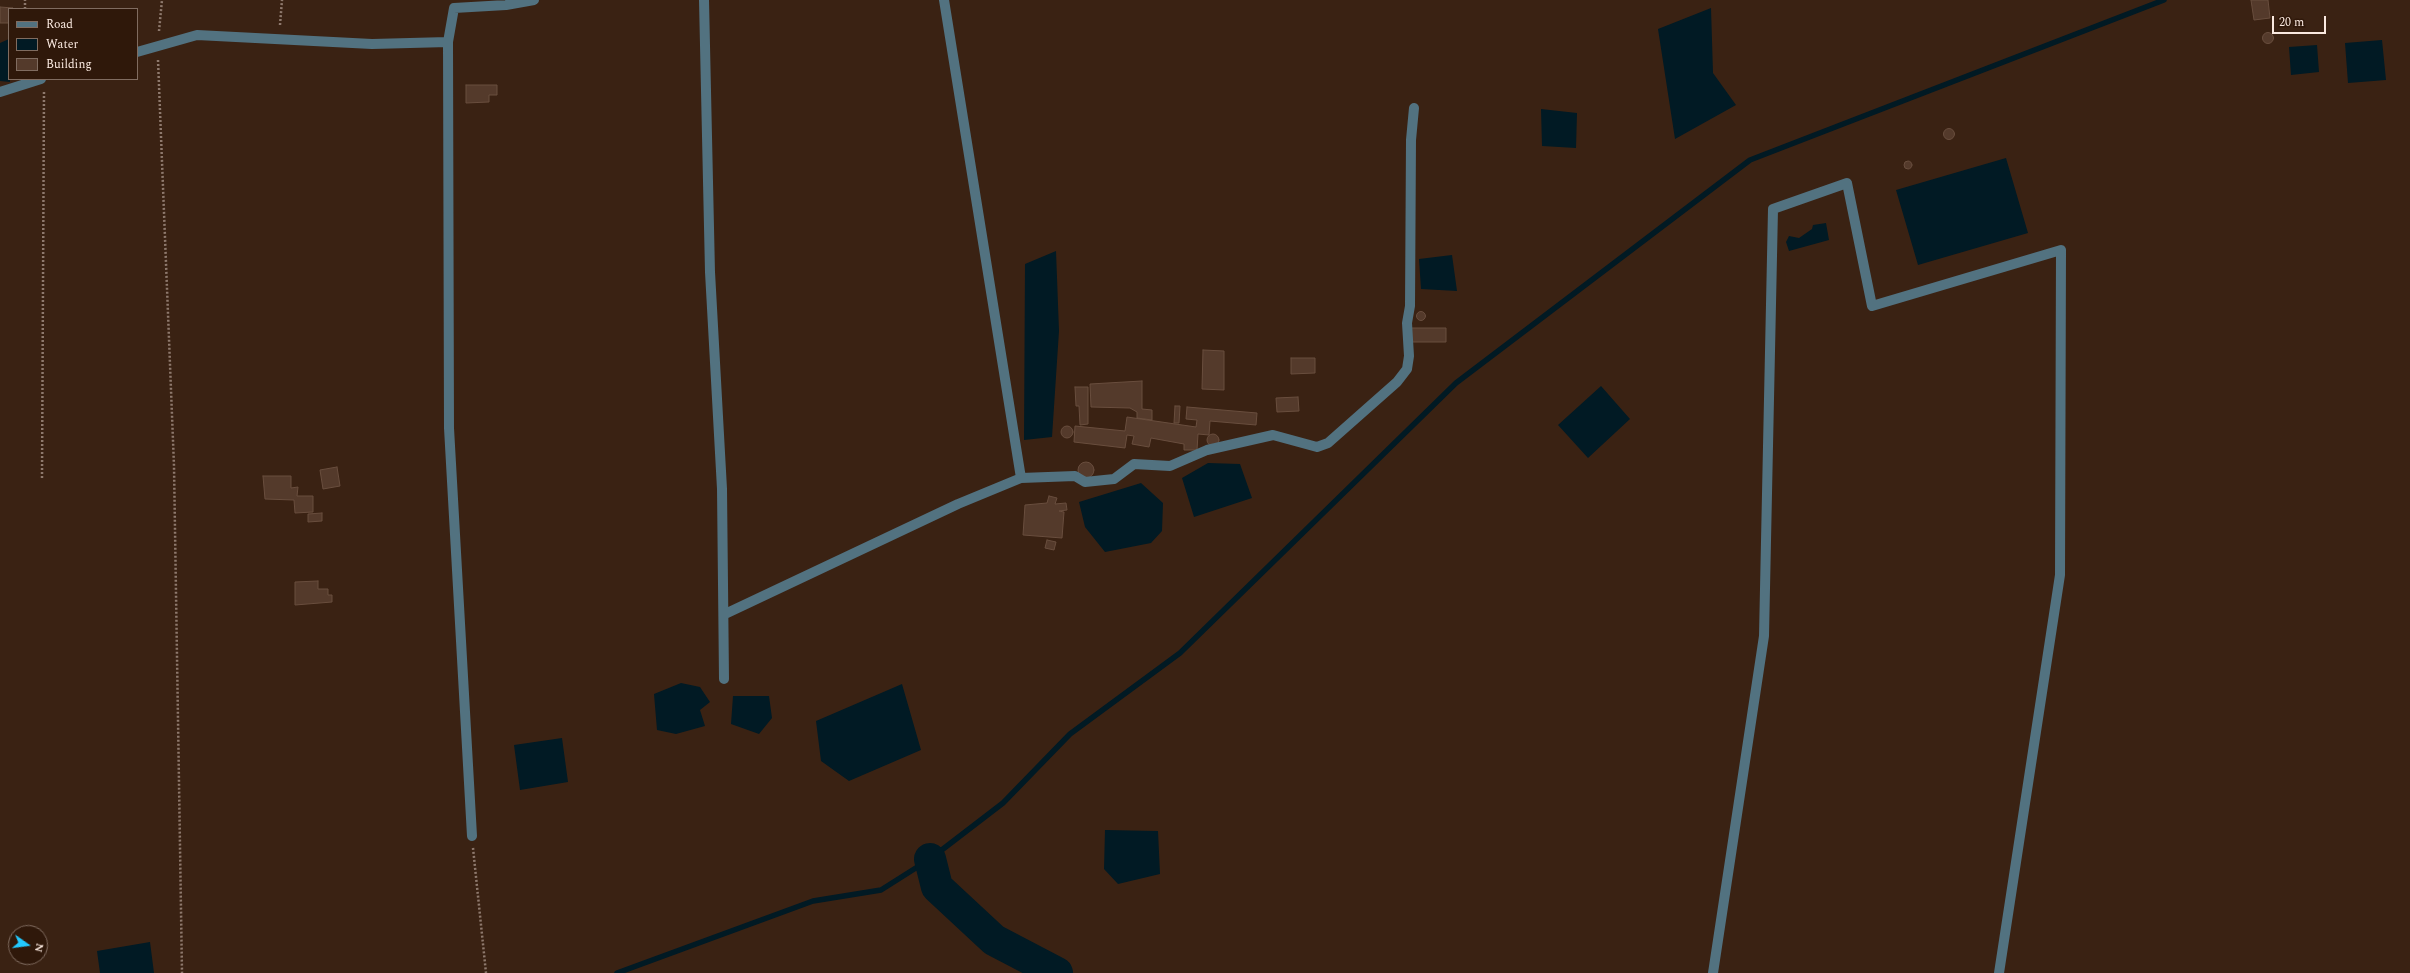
<!DOCTYPE html>
<style>
body{margin:0}
#map{position:relative;width:2410px;height:973px;overflow:hidden;background:#3a2213;font-family:Spectral,serif}
canvas{display:block}
.legend{position:absolute;left:8px;top:8px;width:130px;height:72px;box-sizing:border-box;background:#2f180a;border:1px solid #806c60;margin:0;padding:5px 7px;list-style:none;font-size:12px;color:#fae9e0}
.legend li{display:flex;align-items:center;gap:8px;height:20px}
.legend b{width:20px;border:1px solid #806c60}
.north{position:absolute;left:8px;top:925px;width:40px;height:40px;box-sizing:border-box;background:#2f180a;border:1px solid #806c60;border-radius:50%;rotate:104deg;font-size:11px;font-weight:700;line-height:16px;text-align:center;color:#fae9e0}
.north::after{content:'';display:block;margin:auto;width:14px;height:18px;background:#23c9fe;clip-path:polygon(50% 0,100% 100%,50% 72%,0 100%)}
.scale{position:absolute;left:2272px;top:16px;width:54px;height:18px;box-sizing:border-box;border:2px solid #fae9e0;border-top:0;padding-left:5px;font-size:12px;line-height:14px;white-space:nowrap;color:#fae9e0;-webkit-text-stroke:3px #2f180a;paint-order:stroke}
</style>
<div id="map">
<canvas width="2410" height="973"></canvas>
<ul class="legend">
<li><b style="height:5px;background:#527280"></b>Road</li>
<li><b style="height:11px;background:#011a24"></b>Water</li>
<li><b style="height:11px;background:#543a2b"></b>Building</li>
</ul>
<div class="north">N</div>
<div class="scale">20 m</div>
</div>
<script>
const ctx = document.querySelector('canvas').getContext('2d');
ctx.lineJoin = 'round';
function fillPath(path, color) {
  ctx.fillStyle = color;
  ctx.fill(path, 'evenodd');
}
function shape(rows) {
  const path = new Path2D();
  for (const r of rows) {
    if (r.length === 3) {
      path.moveTo(r[0] + r[2], r[1]);
      path.arc(r[0], r[1], r[2], 0, 2 * Math.PI);
      continue;
    }
    path.moveTo(r[0], r[1]);
    for (let i = 2; i < r.length; i += 2) path.lineTo(r[i], r[i + 1]);
  }
  return path;
}
function strokePath(path, color, width, dash) {
  ctx.strokeStyle = color;
  ctx.lineWidth = width;
  ctx.lineCap = dash ? 'butt' : 'round';
  ctx.setLineDash(dash || []);
  ctx.stroke(path);
}
const water = shape([
 [1711,8,1713,73,1736,105,1675,139,1658,29],
 [9,39,10,82,0,81,0,43],
 [2382,40,2386,80,2348,83,2345,43],
 [2317,45,2319,72,2291,75,2289,47],
 [1541,109,1577,113,1576,148,1542,146],
 [2006,158,2028,233,1918,265,1896,190],
 [1826,223,1829,240,1789,251,1786,242,1789,236,1799,238,1812,229,1813,225],
 [1056,251,1059,331,1052,437,1024,440,1025,264],
 [1452,255,1457,291,1421,289,1419,259],
 [1601,386,1630,419,1588,458,1558,425],
 [1208,463,1240,464,1252,498,1194,517,1182,478],
 [1141,483,1163,503,1162,531,1151,543,1105,552,1085,527,1079,502],
 [681,683,700,687,710,702,700,710,705,726,676,734,657,730,654,694],
 [902,684,921,750,849,781,821,761,816,721],
 [733,696,769,696,772,718,759,734,731,724],
 [562,738,568,782,520,790,514,745],
 [1105,830,1158,831,1160,874,1118,884,1104,869],
 [150,942,154,973,100,973,97,951]
]);
const stream = shape([
 [617,973,813,901,881,890,930,859,1003,803,1070,734,1180,653,1456,383,1750,160,2164,0]
]);
const river = shape([
 [930,859,937,887,994,940,1057,973]
]);
const building = shape([
 [2251,0,2268,0,2270,18,2254,20,2251,0],
 [0,7,13,8,9,9,9,23,0,23,0,7],
 [2268,38,5.5],
 [466,85,497,85,497,95,489,95,489,102,466,103,466,85],
 [1949,134,5.5],
 [1908,165,4],
 [1421,316,4.5],
 [1409,328,1446,328,1446,342,1409,342,1409,328],
 [1203,350,1224,351,1224,390,1202,389,1203,350],
 [1291,358,1315,358,1315,373,1291,374,1291,358],
 [1142,381,1142,409,1152,410,1152,420,1137,418,1137,412,1130,408,1091,407,1090,384,1142,381],
 [1075,387,1088,387,1088,424,1080,425,1079,406,1076,406,1075,387],
 [1298,397,1299,411,1277,412,1276,398,1298,397],
 [1175,406,1180,406,1179,423,1174,423,1175,406],
 [1187,407,1257,413,1256,425,1210,421,1209,435,1198,434,1197,450,1184,450,1184,444,1151,438,1149,447,1132,444,1134,436,1127,435,1125,448,1074,442,1075,426,1125,431,1127,417,1196,427,1197,420,1186,419,1187,407],
 [1067,432,6],
 [1213,440,6],
 [1086,470,8],
 [337,467,340,486,323,489,320,470,337,467],
 [263,476,291,476,291,488,298,487,297,496,313,496,313,512,295,513,294,500,265,499,263,476],
 [1049,496,1057,498,1055,504,1066,503,1067,510,1059,511,1064,512,1062,538,1023,535,1025,505,1047,503,1049,496],
 [322,513,322,521,308,522,308,514,322,513],
 [1047,540,1056,542,1054,550,1045,548,1047,540],
 [318,581,318,589,328,589,328,595,332,595,332,602,295,605,295,582,318,581]
]);
const path = shape([
 [25,9,25,0],
 [280,25,282,0],
 [159,31,162,0],
 [158,60,174,466,182,973],
 [42,478,44,91],
 [473,848,486,973]
]);
const minor = shape([
 [704,0,710,272,722,489,724,679],
 [944,0,1021,478],
 [137,52,197,35,372,44,448,42],
 [0,92,41,79],
 [725,614,958,504,1021,478,1075,476,1085,482,1114,479,1134,464,1170,466,1207,450,1273,435,1317,447,1328,443,1397,382,1407,369,1409,356,1407,323,1410,306,1411,140,1414,108],
 [472,836,449,428,448,42,454,8,506,5,534,0],
 [1713,973,1764,636,1773,209,1847,183,1872,306,2061,250,2060,575,1999,973]
]);
fillPath(water, '#011a24');
strokePath(stream, '#011a24', 5.5);
strokePath(river, '#011a24', 32);
fillPath(building, '#543a2b');
strokePath(building, '#694e3e', 1);
strokePath(path, '#8e796d', 2.5, [2, 2]);
strokePath(minor, '#527280', 10);
</script>
